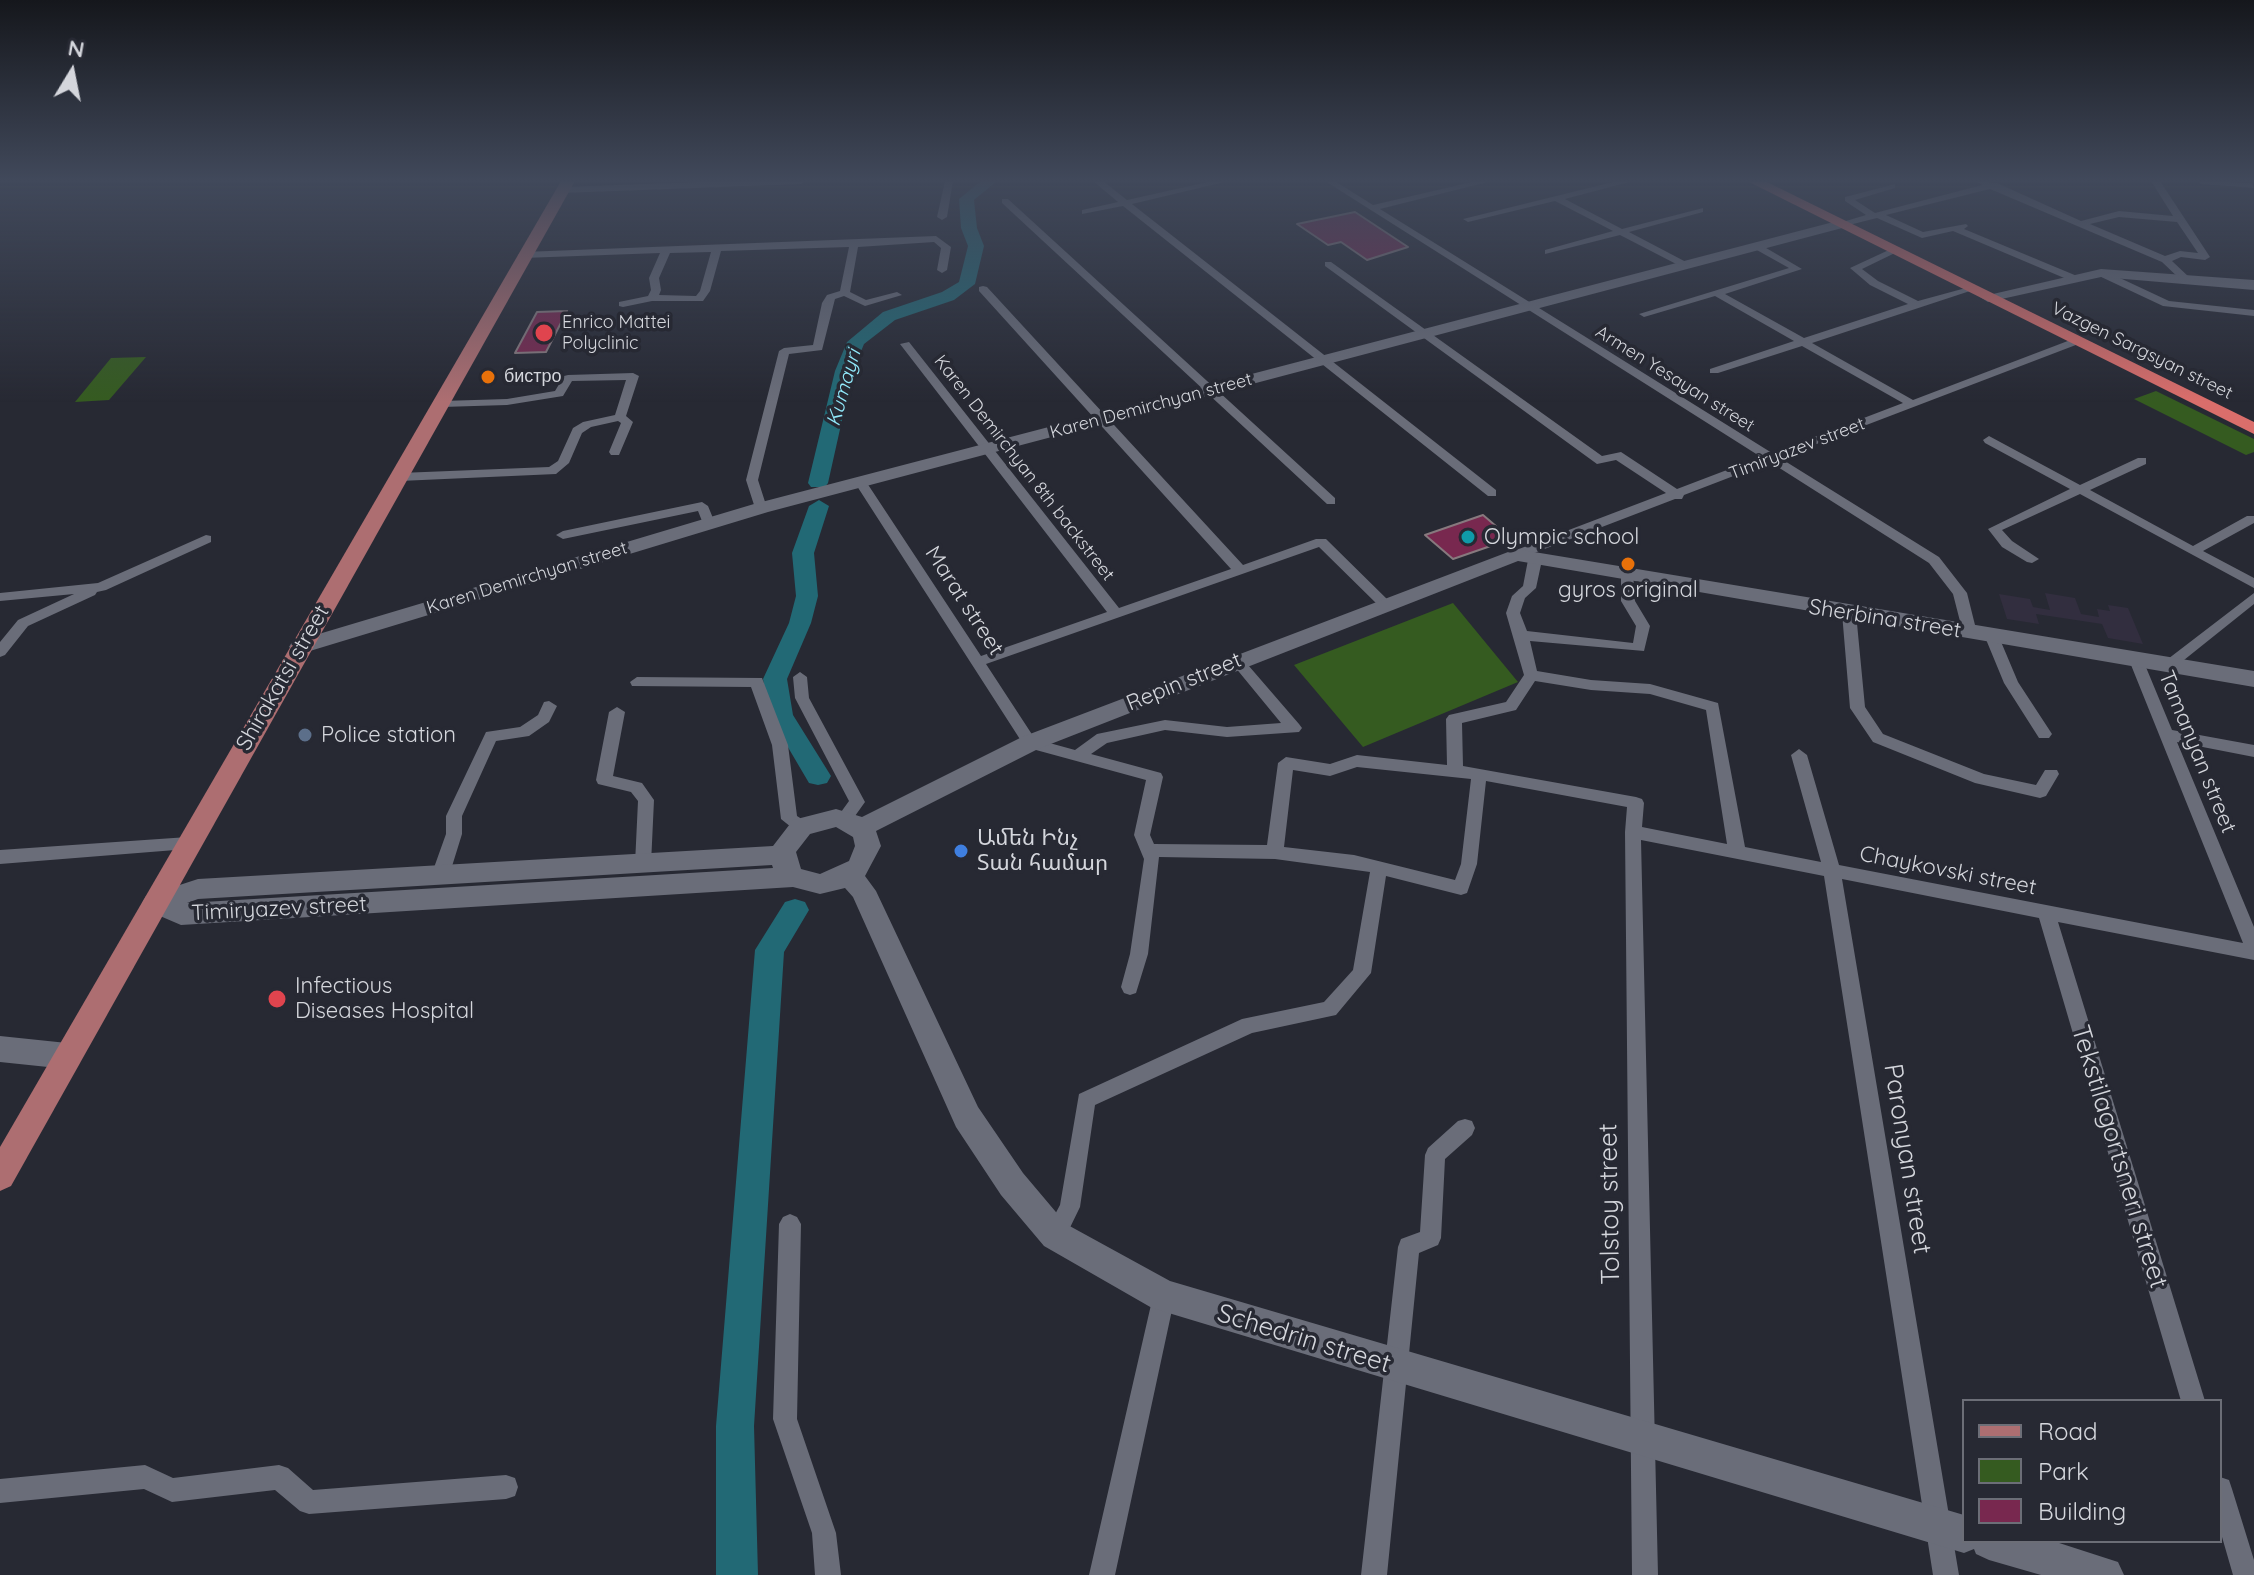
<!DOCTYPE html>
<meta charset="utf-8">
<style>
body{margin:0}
#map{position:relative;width:2254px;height:1575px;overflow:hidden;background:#272933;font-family:Quicksand,sans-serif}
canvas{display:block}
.legend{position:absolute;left:1962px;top:1399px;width:260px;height:144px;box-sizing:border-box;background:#272933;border:2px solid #6c6e77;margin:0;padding:10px 14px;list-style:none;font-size:24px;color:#d4d6dc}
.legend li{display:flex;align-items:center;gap:16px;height:40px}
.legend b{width:40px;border:2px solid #6c6e77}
.north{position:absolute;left:32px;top:32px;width:80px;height:80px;-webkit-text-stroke:6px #272933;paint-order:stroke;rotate:10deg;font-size:22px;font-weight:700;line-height:32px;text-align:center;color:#d4d6dc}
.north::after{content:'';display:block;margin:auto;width:28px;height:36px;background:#d4d6dc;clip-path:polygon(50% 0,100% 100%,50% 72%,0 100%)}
</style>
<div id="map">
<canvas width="2254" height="1575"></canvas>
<ul class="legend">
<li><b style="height:10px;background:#ad6e71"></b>Road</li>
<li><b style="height:22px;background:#355b20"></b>Park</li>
<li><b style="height:22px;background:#78284f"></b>Building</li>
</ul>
<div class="north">N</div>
</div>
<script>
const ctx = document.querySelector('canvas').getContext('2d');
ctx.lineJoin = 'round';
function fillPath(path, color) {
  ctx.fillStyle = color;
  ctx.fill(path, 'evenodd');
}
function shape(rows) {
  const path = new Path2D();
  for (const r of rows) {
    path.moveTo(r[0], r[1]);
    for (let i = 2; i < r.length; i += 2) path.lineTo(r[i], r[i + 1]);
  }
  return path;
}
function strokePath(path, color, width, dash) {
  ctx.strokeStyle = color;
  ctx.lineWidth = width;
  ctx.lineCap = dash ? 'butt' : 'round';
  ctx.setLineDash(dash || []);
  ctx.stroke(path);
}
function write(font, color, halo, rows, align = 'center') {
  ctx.font = font + ' Quicksand,"Noto Sans Armenian",sans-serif';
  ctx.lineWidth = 7;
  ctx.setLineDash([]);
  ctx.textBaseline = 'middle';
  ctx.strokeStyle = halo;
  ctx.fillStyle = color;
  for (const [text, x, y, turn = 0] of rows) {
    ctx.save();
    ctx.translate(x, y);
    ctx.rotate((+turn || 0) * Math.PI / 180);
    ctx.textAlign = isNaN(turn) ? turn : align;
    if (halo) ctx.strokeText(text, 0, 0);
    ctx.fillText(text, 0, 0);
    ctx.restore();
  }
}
const education = shape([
 [2045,593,2075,598,2081,614,2099,617,2097,609,2110,611,2108,605,2128,608,2143,644,2108,638,2102,624,2036,614,2039,624,2007,619,1999,594,2030,599,2033,607,2050,610]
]);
const green = shape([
 [146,357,109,400,75,402,111,358],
 [2156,391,2254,439,2254,452,2246,455,2134,399],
 [1453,603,1518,682,1363,747,1294,665]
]);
const river = shape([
 [981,181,997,181,974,200,977,228,984,246,975,284,954,300,895,320,864,344,853,371,828,483,825,487,811,487,808,483,835,371,847,342,883,312,942,292,959,282,968,246,961,228,959,199,981,181],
 [819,500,829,506,814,553,818,596,811,623,787,679,793,715,831,776,827,783,818,785,809,783,769,715,763,679,789,623,796,596,792,553,809,506,819,500],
 [795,899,805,902,809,910,784,952,754,1426,758,1575,716,1575,716,1426,755,950,785,902,795,899]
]);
const building = shape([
 [1355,212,1408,247,1367,260,1341,242,1328,245,1297,224,1355,212],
 [567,311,546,352,515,353,537,312,567,311],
 [1483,515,1511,539,1453,559,1425,535,1483,515]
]);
const street = shape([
 [727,181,805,181,801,184,563,193,559,190,563,187,727,181],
 [945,181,953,181,947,217,942,220,937,217,945,181],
 [1093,181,1103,181,1127,200,1212,181,1229,181,1132,204,1496,490,1496,496,1488,496,1123,206,1082,214,1082,210,1118,202,1093,181],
 [1325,181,1335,181,1373,205,1476,181,1492,181,1380,209,1772,453,1903,403,1802,346,1718,373,1710,373,1710,369,1794,341,1715,296,1644,317,1639,314,1789,268,1755,249,1755,245,1761,245,1802,269,1725,294,1804,338,1908,304,1870,285,1850,268,1891,249,1899,251,1862,269,1878,281,1918,301,1973,286,1973,290,1812,343,1913,400,2073,339,2081,339,2081,343,1780,458,1939,557,1967,593,1977,633,1975,636,1965,636,1963,633,1953,594,1929,563,1770,462,1684,495,1682,499,1675,499,1521,558,1511,558,1511,552,1666,493,1616,460,1597,464,1325,266,1325,262,1331,262,1602,456,1621,452,1677,489,1761,457,1325,181],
 [1617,181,1633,181,1565,199,1622,229,1703,208,1703,212,1629,232,1688,263,1688,267,1682,267,1620,235,1545,254,1545,250,1613,231,1555,201,1468,222,1463,219,1617,181],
 [1976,181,1997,183,2081,221,2119,211,2173,216,2151,181,2160,181,2210,257,2205,260,2181,257,2172,261,2190,278,2181,280,2162,262,1990,189,1886,215,1923,232,1966,224,1968,226,1964,229,2077,276,2077,280,2069,280,1953,231,1922,238,1877,218,1841,227,1836,224,1866,215,1845,201,1845,197,1895,184,1895,188,1855,200,1875,213,1982,185,1976,181],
 [2119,217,2177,222,2198,253,2180,251,2165,256,2090,224,2119,217],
 [2197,181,2252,183,2254,188,2201,184,2197,181],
 [1002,199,1008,199,1335,498,1335,504,1327,504,1002,203,1002,199],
 [936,236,951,247,947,270,942,273,937,270,941,248,934,242,858,247,850,292,866,300,897,292,902,295,865,306,844,296,835,299,822,350,789,354,758,480,767,508,761,512,755,508,746,480,779,351,784,348,813,345,822,303,827,295,840,291,849,247,721,251,710,291,703,301,652,301,623,307,619,306,619,302,648,296,651,290,649,278,660,253,523,258,518,255,523,252,936,236],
 [711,252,700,291,696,296,659,295,661,290,659,278,670,253,711,252],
 [2097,271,2105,271,2169,301,2254,310,2254,316,2163,306,2097,275,2097,271],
 [983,286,987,287,1243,565,1316,539,1326,539,1392,604,1390,607,1380,607,1319,547,986,664,1035,739,1075,750,1097,734,1165,720,1227,727,1281,723,1230,661,1237,656,1242,658,1299,724,1302,728,1299,732,1227,737,1165,730,1107,743,1091,754,1161,773,1163,777,1150,835,1154,844,1267,845,1278,763,1286,757,1330,764,1357,755,1447,765,1446,719,1449,715,1506,702,1524,675,1506,613,1512,596,1523,586,1528,560,1535,556,1542,560,1536,588,1525,598,1520,613,1527,631,1633,643,1636,626,1621,601,1621,576,1623,573,1633,573,1635,601,1650,626,1644,651,1530,641,1537,671,1591,680,1650,684,1718,703,1745,847,1821,862,1791,755,1799,749,1807,755,1839,865,2243,943,2129,660,2131,657,2141,657,2143,660,2172,730,2254,745,2254,757,2177,742,2254,927,2254,960,2058,922,2205,1401,2181,1401,2039,918,1842,879,1959,1575,1933,1575,1824,876,1641,840,1658,1575,1632,1575,1625,832,1627,807,1486,781,1477,864,1467,893,1461,895,1386,876,1371,973,1336,1015,1252,1033,1095,1105,1080,1207,1063,1242,1055,1245,1047,1242,1044,1235,1060,1205,1079,1094,1242,1019,1324,1002,1353,970,1370,872,1275,859,1159,857,1148,954,1136,993,1130,995,1124,993,1121,987,1130,954,1144,859,1134,835,1146,780,1025,747,855,483,861,479,865,480,981,656,1107,612,900,344,909,342,1119,608,1231,569,979,291,979,287,983,286],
 [1535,681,1591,690,1650,694,1706,710,1727,844,1642,827,1644,803,1642,799,1636,797,1463,766,1462,723,1516,710,1535,681],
 [1357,767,1471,779,1461,864,1455,880,1354,855,1284,847,1293,770,1330,776,1357,767],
 [633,373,639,376,626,416,633,422,619,455,611,455,609,452,621,423,618,421,591,427,582,433,569,463,556,474,400,481,394,477,400,473,549,467,558,461,573,428,583,422,615,415,626,380,572,381,563,396,507,405,442,407,436,404,442,401,507,399,555,391,564,376,568,375,633,373],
 [1989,436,2080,485,2138,458,2146,458,2146,464,2090,490,2193,546,2247,516,2254,516,2254,523,2203,551,2254,578,2254,588,2080,494,2002,530,2012,541,2039,559,2032,563,2027,562,2002,547,1988,529,2070,489,1985,443,1983,440,1989,436],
 [702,502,708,506,715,523,714,526,704,526,698,511,563,539,556,535,563,531,702,502],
 [206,535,211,536,211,542,106,590,97,592,95,595,28,626,5,655,0,657,0,642,18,620,74,594,0,601,0,593,98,583,206,535],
 [2254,593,2254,604,2174,668,2164,668,2162,665,2164,662,2254,593],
 [1849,608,1856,613,1865,707,1883,734,1984,774,2036,785,2045,770,2057,770,2059,774,2046,796,2040,798,1975,783,1873,742,1850,708,1842,613,1849,608],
 [1992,632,1999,637,2018,682,2052,734,2049,738,2039,738,2004,683,1985,637,1992,632],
 [800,672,807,677,809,698,865,802,850,823,844,825,838,823,836,819,849,801,795,698,793,677,800,672],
 [637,677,762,678,788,745,797,816,808,823,810,827,808,831,796,831,781,819,772,745,751,687,632,686,630,682,637,677],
 [549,701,557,706,549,722,529,736,496,741,462,816,462,834,449,876,446,881,434,881,431,876,446,834,446,816,486,732,520,727,538,715,544,702,549,701],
 [617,707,625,712,613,776,642,783,654,800,651,864,649,869,643,871,637,869,635,864,638,801,631,792,598,784,596,780,609,712,617,707],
 [188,837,194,838,196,843,194,848,188,849,0,864,0,850,188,837],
 [1465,1119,1472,1121,1475,1128,1472,1135,1445,1159,1441,1238,1438,1245,1419,1253,1387,1575,1361,1575,1398,1247,1401,1239,1420,1232,1425,1155,1428,1148,1458,1121,1465,1119],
 [790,1214,797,1217,801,1224,797,1419,836,1533,841,1575,815,1575,812,1533,773,1419,779,1224,783,1217,790,1214],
 [1164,1285,1172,1288,1175,1296,1115,1575,1089,1575,1153,1296,1156,1288,1164,1285],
 [145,1465,173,1478,279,1465,288,1468,313,1490,506,1475,515,1478,518,1487,515,1496,506,1499,309,1514,300,1511,275,1490,172,1502,144,1489,0,1503,0,1479,145,1465],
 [2220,1477,2229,1480,2232,1489,2254,1560,2254,1575,2233,1575,2220,1530,2220,1477]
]);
const secondary = shape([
 [1841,220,1848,224,1846,227,768,512,300,654,289,647,292,642,754,504,1841,220],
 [2101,269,2254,280,2254,290,2101,277,1988,302,1980,297,2101,269],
 [1516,549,2254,671,2254,687,1518,561,1038,749,876,831,881,846,865,876,876,891,978,1107,1023,1173,1066,1224,1170,1281,1964,1515,1964,1541,2053,1541,2118,1562,2124,1575,2041,1575,1989,1560,1976,1554,1974,1549,1964,1553,1152,1308,1044,1246,1001,1195,956,1127,853,897,845,888,820,894,793,887,181,925,146,910,142,903,146,896,198,879,773,846,793,820,836,809,862,817,1022,737,1516,549],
 [836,827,853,837,855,846,849,861,820,874,801,869,796,852,810,834,836,827],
 [772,865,773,868,187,903,198,899,772,865],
 [0,1036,67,1043,77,1047,81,1056,77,1065,67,1069,0,1062,0,1036]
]);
const primary = shape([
 [561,181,575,181,11,1186,0,1191,0,1147,561,181]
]);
const highway = shape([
 [1747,181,1765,181,2254,422,2254,434,1747,181]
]);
const markers = [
 [544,333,10,"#e0444e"],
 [488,377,8,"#e8710a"],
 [1468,537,8,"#0f9aa8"],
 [1628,564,8,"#e8710a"],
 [305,735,8,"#5c6f8a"],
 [961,851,8,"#3f7fe0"],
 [277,999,10,"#e0444e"]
];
const farPoinames = [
 ["Enrico Mattei",562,323],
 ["Polyclinic",562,344],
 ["бистро",504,377]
];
const farStreetnames = [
 ["Vazgen Sargsyan street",2142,351,26],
 ["Armen Yesayan street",1675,379,32],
 ["Karen Demirchyan street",1151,406,-15],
 ["Timiryazev street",1797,449,-21],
 ["Karen Demirchyan 8th backstreet",1024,468,52],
 ["Karen Demirchyan street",527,578,-17]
];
const farWaternames = [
 ["Kumayri",844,388,-74]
];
const poiNames = [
 ["Olympic school",1484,537],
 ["gyros original",1628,590,"center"],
 ["Police station",321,735],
 ["Ամեն Ինչ",977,838],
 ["Տան համար",977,863],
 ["Infectious",295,986],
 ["Diseases Hospital",295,1011]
];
const streetNames = [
 ["Marat street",964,601,57],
 ["Sherbina street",1885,619,9],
 ["Shirakatsi street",283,678,-60],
 ["Repin street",1184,682,-22],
 ["Tamanyan street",2197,752,68],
 ["Chaykovski street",1948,871,11],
 ["Timiryazev street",279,909,-3]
];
const nearStreetnames = [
 ["Tekstilagortsneri street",2119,1157,73],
 ["Paronyan street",1907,1159,81],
 ["Tolstoy street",1610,1204,-91],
 ["Schedrin street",1304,1339,17]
];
fillPath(education, '#322e3f');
fillPath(green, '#355b20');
fillPath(river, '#226975');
fillPath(building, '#78284f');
strokePath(building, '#87797e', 2);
fillPath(street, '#6a6d79');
fillPath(secondary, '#6a6d79');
fillPath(primary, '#ad6e71');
fillPath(highway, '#da6e6b');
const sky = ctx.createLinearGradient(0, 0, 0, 402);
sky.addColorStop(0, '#15171c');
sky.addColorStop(0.45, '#41495b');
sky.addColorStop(1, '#41495b00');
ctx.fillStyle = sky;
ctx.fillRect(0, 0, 2254, 402);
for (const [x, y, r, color] of markers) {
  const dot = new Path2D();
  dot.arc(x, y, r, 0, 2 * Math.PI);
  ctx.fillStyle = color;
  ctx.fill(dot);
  strokePath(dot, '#272933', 3);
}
write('18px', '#d4d6dc', '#272933', farPoinames, 'left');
write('18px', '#d4d6dc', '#272933', farStreetnames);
write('italic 20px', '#92ebfd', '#272933', farWaternames);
write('22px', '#d4d6dc', '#272933', poiNames, 'left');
write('22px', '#d4d6dc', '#272933', streetNames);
write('26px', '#d4d6dc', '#272933', nearStreetnames);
</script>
